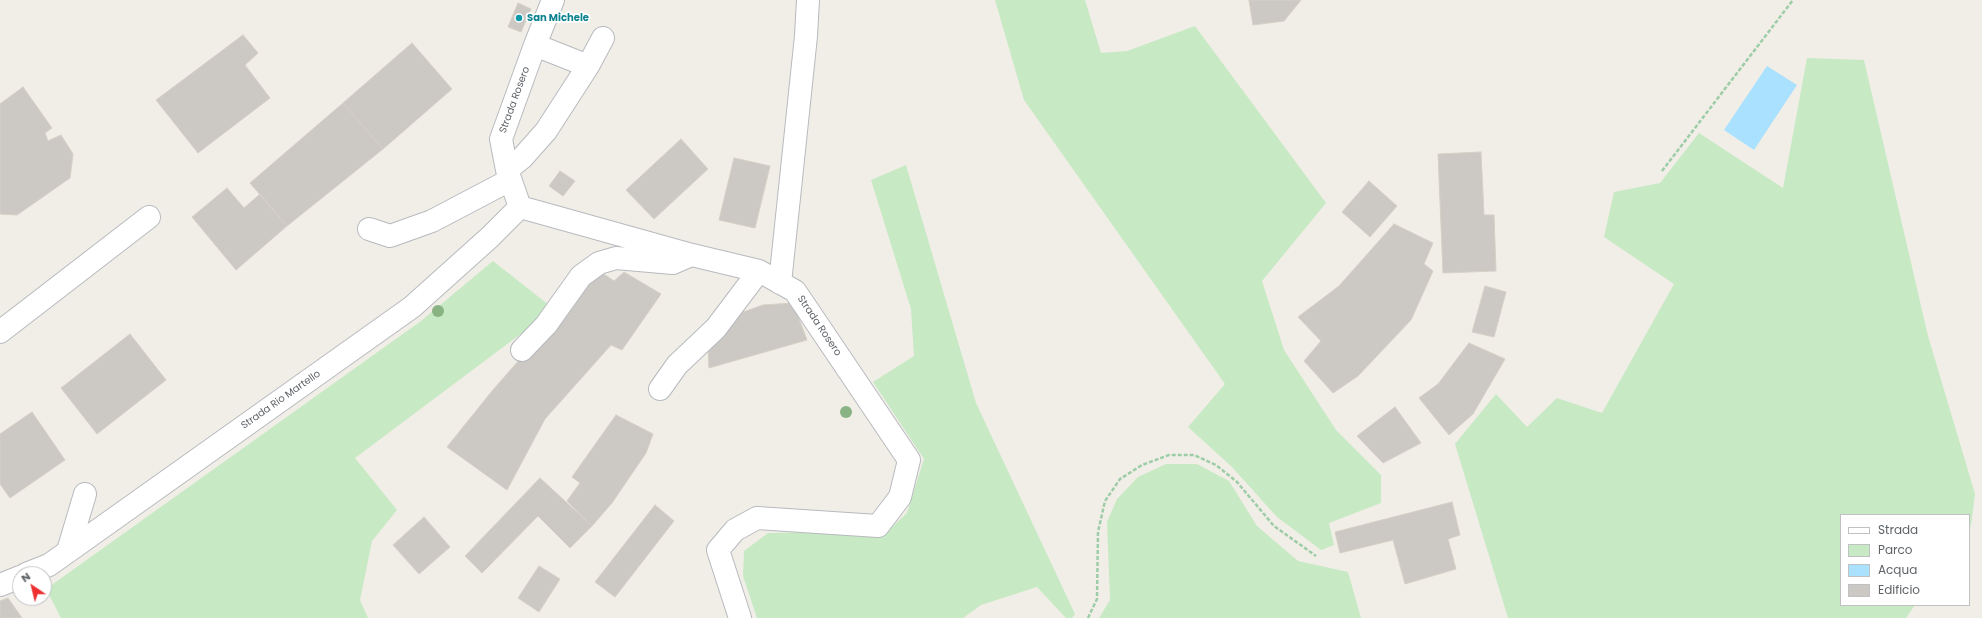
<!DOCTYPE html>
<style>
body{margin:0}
#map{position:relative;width:1982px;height:618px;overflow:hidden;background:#f1eee7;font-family:Poppins,sans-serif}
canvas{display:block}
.legend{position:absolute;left:1840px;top:514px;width:130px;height:92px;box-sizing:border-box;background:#fff;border:1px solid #bfc1c3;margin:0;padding:5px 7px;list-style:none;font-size:12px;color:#5e6368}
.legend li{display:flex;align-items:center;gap:8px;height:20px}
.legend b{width:20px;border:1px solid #bfc1c3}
.north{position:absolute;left:12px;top:566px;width:40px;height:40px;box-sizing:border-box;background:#fff;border:1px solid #bfc1c3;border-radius:50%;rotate:325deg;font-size:11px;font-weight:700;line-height:16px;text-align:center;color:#5e6368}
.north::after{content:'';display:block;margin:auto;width:14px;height:18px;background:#ee3031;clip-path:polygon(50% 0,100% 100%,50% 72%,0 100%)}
</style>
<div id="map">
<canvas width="1982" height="618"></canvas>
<ul class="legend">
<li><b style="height:5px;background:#fff"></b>Strada</li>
<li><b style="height:11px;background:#c7e9c4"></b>Parco</li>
<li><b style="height:11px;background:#a9e1ff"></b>Acqua</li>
<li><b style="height:11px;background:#ccc9c4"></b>Edificio</li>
</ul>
<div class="north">N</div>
</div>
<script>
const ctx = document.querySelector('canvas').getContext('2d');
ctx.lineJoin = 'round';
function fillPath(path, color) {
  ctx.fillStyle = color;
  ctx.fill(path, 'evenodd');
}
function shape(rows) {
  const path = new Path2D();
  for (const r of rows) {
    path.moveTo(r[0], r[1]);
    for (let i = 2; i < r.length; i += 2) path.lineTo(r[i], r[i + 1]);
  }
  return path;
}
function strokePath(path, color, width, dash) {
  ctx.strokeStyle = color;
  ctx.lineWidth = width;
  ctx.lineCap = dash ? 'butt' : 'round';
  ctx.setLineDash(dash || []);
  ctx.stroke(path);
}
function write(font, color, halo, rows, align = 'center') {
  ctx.font = font + ' Poppins,sans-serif';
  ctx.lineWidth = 3.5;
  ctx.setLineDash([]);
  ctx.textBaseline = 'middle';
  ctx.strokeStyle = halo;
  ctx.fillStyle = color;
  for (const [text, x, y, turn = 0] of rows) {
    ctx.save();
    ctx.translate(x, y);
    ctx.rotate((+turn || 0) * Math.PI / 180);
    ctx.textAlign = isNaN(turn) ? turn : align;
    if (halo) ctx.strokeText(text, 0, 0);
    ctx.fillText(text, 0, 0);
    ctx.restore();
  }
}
const green = shape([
 [995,0,1085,0,1101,53,1127,51,1195,26,1326,203,1262,281,1284,350,1336,430,1381,475,1381,503,1329,523,1334,545,1321,550,1277,517,1232,467,1188,427,1225,384,1024,100],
 [1807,58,1864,60,1928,336,1975,494,1971,525,1969,528,1969,515,1841,515,1841,605,1915,605,1906,618,1508,618,1455,444,1496,394,1527,427,1557,398,1602,413,1674,284,1604,237,1614,192,1660,183,1699,133,1783,188],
 [906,165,976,403,1075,614,1072,618,1066,618,1037,587,981,605,963,618,757,618,743,576,744,551,768,533,825,532,880,538,907,513,924,459,873,382,914,356,911,309,871,180],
 [493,261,554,309,355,458,397,510,372,541,360,600,368,618,61,618,46,589,421,321],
 [1166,464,1197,464,1229,481,1257,526,1298,561,1348,572,1361,618,1099,618,1110,600,1107,522,1117,499,1138,477]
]);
const water = shape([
 [1767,66,1797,85,1754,150,1724,130]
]);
const building = shape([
 [1249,0,1301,0,1284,21,1253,25,1249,0],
 [518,3,531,9,521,32,508,27,518,3],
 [243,35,258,53,245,65,270,98,198,153,156,100,243,35],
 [412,43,452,89,383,149,343,103,412,43],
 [23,87,52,128,45,133,48,141,61,135,73,154,70,178,17,215,0,214,0,104,23,87],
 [343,103,383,149,287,226,250,183,343,103],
 [681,139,708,169,654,219,626,190,681,139],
 [1481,152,1484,215,1494,215,1496,271,1443,273,1438,154,1481,152],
 [734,158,770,166,755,228,719,220,734,158],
 [560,171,575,181,563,196,549,186,560,171],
 [1369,181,1397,206,1370,237,1342,212,1369,181],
 [227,188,244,208,260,194,287,226,236,270,192,217,227,188],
 [1394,224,1433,243,1424,264,1433,271,1411,320,1358,376,1333,393,1304,361,1321,341,1298,317,1339,286,1394,224],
 [598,270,614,281,624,272,661,294,622,350,611,345,545,419,507,490,447,447,492,391,598,270],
 [1485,286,1506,292,1494,337,1472,332,1485,286],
 [793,303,807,340,709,368,708,348,735,315,763,305,793,303],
 [130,334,166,380,97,434,61,388,130,334],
 [1469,343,1505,359,1473,414,1449,435,1419,398,1438,384,1469,343],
 [1395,407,1421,443,1383,463,1357,436,1395,407],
 [32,412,65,460,10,498,0,484,0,434,32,412],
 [616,415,653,434,646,453,612,503,592,526,567,501,580,483,572,477,616,415],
 [540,478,592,526,570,548,538,516,482,573,465,556,540,478],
 [1452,502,1460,535,1448,539,1456,569,1405,584,1393,540,1340,553,1335,532,1452,502],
 [655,505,674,521,615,597,595,582,655,505],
 [424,517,450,547,419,574,393,545,424,517],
 [539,566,560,579,539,612,518,598,539,566],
 [8,598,22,618,0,618,0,601,8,598]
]);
const path = shape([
 [1662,171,1793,0],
 [1088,618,1097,599,1098,532,1105,501,1120,479,1142,465,1169,455,1194,455,1216,465,1237,482,1274,526,1316,556]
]);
const minor = shape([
 [535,45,588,66],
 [507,170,522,158,546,131,588,66,603,38],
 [520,207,692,255,759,271,795,291,909,460,900,497,878,526,757,518,735,530,718,550,740,618],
 [520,207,507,170,501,139,535,45,553,0],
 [369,229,390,236,432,221,510,180],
 [780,283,806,36,808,0],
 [0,332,149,217],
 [522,350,546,325,581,276,599,263,616,258,673,263,689,256],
 [660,389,677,365,716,328,759,271],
 [68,551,85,494],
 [26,574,49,565,412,307,490,237,520,207],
 [0,585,20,577]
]);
const trees = [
 [438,311],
 [846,412]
];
const markers = [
 [519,18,4,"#0f9aa8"]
];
const cultureNames = [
 ["San Michele",527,18]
];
const streetNames = [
 ["Strada Rosero",515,100,-70],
 ["Strada Rosero",819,326,56],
 ["Strada Rio Martello",281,400,-35]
];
fillPath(green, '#c7e9c4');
fillPath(water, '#a9e1ff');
fillPath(building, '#ccc9c4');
strokePath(building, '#d6cfc5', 1);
strokePath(minor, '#b7babe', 24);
strokePath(path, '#9dcda7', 2.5, [4, 2]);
strokePath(minor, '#fff', 22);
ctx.fillStyle = '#8ab383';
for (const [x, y] of trees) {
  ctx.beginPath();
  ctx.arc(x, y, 6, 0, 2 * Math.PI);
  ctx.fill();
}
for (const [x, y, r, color] of markers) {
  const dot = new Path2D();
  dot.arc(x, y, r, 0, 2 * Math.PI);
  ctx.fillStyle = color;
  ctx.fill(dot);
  strokePath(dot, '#fff', 1.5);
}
write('bold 10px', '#0d838f', '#fff', cultureNames, 'left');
write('10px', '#5e6368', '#fff', streetNames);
</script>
